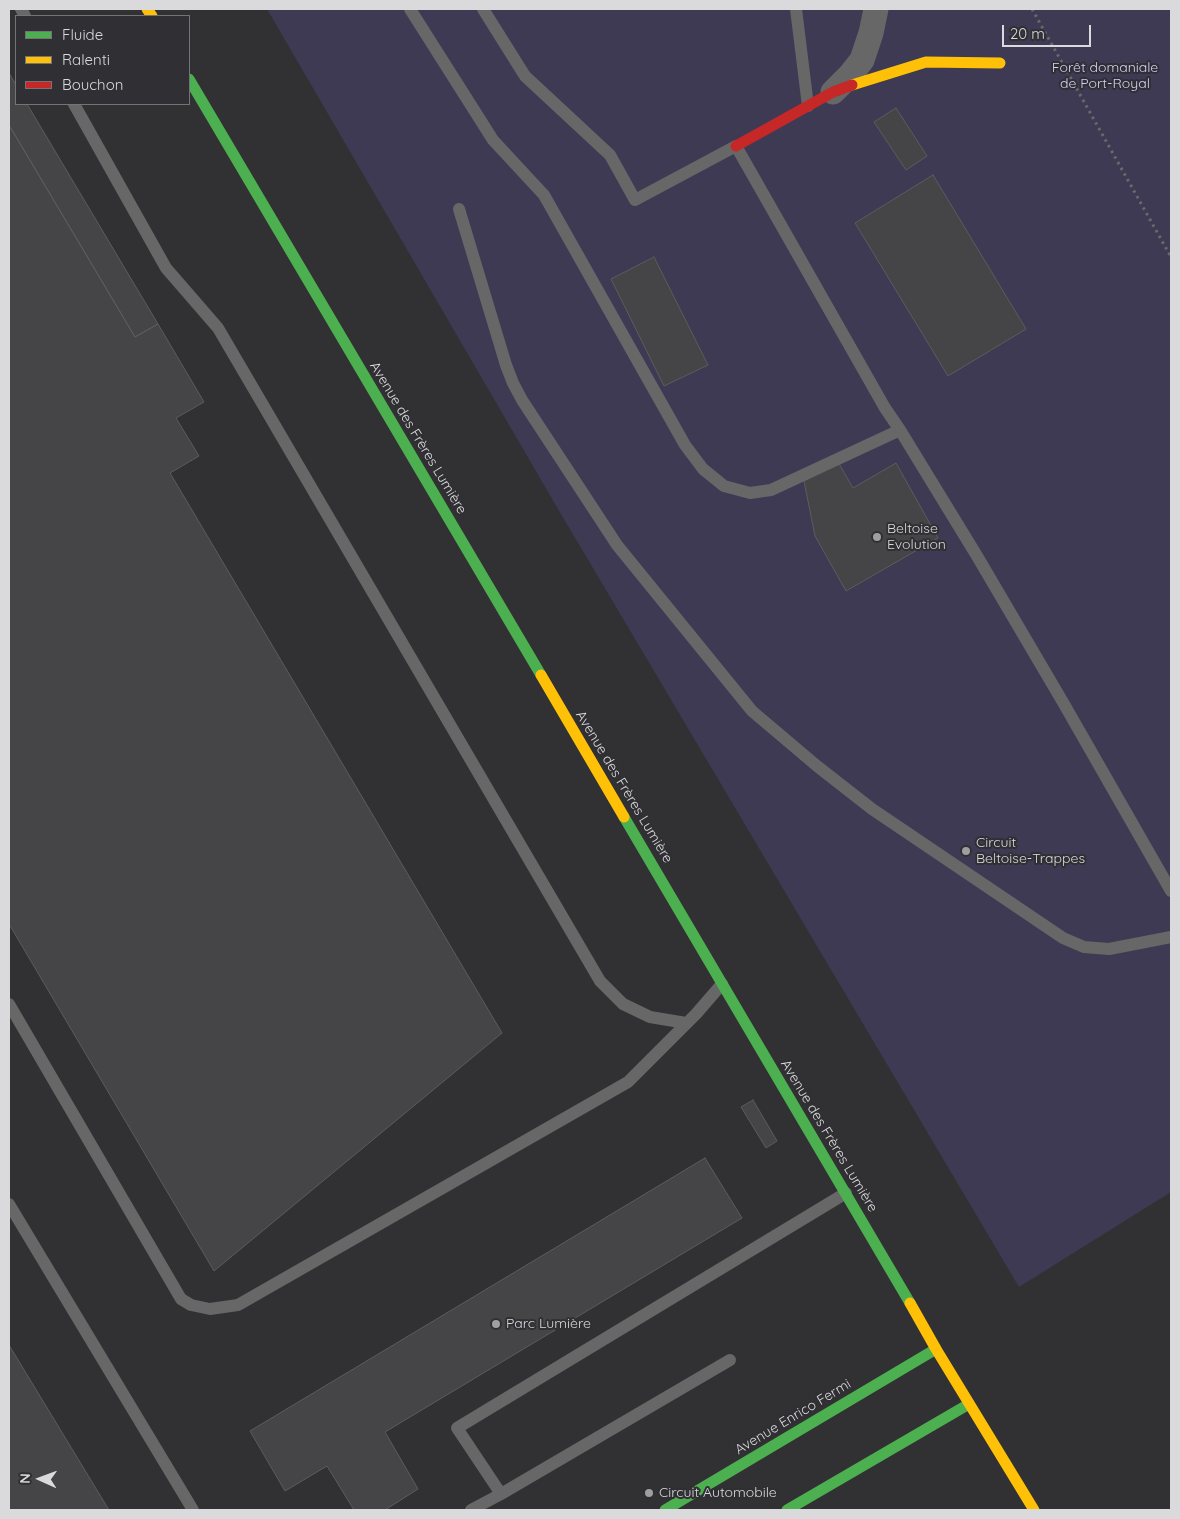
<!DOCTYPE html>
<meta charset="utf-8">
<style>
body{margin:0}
#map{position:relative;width:1180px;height:1519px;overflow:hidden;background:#313032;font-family:Quicksand,sans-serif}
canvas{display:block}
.frame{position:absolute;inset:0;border:10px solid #dad9dc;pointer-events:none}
.legend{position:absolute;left:15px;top:15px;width:175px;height:90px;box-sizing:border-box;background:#302f33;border:1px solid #747377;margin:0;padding:6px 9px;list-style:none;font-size:15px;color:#dad9dc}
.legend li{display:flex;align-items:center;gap:10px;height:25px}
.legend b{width:25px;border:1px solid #747377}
.north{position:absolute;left:15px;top:1454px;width:50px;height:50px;-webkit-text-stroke:4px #302f33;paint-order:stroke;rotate:272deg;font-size:14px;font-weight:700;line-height:20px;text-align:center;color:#dad9dc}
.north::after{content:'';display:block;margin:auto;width:18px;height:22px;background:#dad9dc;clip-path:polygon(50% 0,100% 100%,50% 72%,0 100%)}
.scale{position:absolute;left:1002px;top:25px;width:89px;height:22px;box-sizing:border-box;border:2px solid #dad9dc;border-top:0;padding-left:6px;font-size:15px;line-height:18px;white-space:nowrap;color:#dad9dc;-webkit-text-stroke:4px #302f33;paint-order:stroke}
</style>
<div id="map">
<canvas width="1180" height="1519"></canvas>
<div class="frame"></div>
<ul class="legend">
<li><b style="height:6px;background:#4caf50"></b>Fluide</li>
<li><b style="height:6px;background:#ffc107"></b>Ralenti</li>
<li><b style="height:6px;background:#c62828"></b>Bouchon</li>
</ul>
<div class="north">N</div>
<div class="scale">20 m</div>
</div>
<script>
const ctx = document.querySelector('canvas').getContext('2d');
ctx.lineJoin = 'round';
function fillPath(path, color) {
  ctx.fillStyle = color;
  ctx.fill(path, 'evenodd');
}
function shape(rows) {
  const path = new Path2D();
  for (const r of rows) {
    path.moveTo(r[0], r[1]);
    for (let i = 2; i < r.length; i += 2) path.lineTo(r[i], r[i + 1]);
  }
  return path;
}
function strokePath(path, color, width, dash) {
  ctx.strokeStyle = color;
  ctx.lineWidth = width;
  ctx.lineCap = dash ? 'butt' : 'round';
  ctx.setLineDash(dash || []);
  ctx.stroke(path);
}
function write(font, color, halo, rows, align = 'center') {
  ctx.font = font + ' Quicksand,sans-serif';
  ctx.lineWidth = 4;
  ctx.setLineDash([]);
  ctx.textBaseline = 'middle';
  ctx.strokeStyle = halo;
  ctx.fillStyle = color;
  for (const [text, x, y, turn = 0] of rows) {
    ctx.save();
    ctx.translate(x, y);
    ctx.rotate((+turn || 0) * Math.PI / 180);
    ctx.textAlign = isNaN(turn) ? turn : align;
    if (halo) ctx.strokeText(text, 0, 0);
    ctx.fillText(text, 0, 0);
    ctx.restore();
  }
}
const green = shape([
 [267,9,1171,9,1171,1192,1019,1287,558,509]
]);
const building = shape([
 [9,73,16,85,16,104,27,104,158,324,135,337,9,125,9,73],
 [896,108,927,156,906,170,874,122,896,108],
 [9,125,135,337,158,324,204,402,176,418,199,456,170,473,502,1033,214,1271,9,924,9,125],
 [933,175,1026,329,948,376,855,223,933,175],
 [654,257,708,365,664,386,611,279,654,257],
 [838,462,853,488,896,463,938,538,846,591,815,536,804,481,838,462],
 [753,1100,777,1141,766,1148,741,1107,753,1100],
 [705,1158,742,1218,385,1432,418,1489,385,1510,354,1510,327,1466,285,1491,250,1431,705,1158],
 [9,1345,109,1510,9,1510,9,1345]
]);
const path = shape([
 [1032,9,1171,257]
]);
const lane = shape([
 [21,9,25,16],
 [410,9,493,140,544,195,685,445,703,469,724,486,750,493,771,490,900,430],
 [483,9,525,76,610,155,635,200,736,146,885,408,900,430,977,556,1064,704,1171,891],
 [796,9,808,106],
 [74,104,166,268,218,328,600,981,623,1004,650,1017,686,1023],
 [459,209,506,365,513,383,522,400,617,545,752,711,817,766,872,809,1063,938,1084,947,1109,949,1171,937],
 [9,1004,181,1299,191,1305,210,1309,238,1305,628,1082,696,1014,722,984],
 [9,1204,193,1510],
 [501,1494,730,1360],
 [471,1510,501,1494,457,1428,846,1193]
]);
const street = shape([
 [833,92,851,74,862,60,871,33,876,9]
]);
const fast = shape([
 [189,79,541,675],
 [624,817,910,1303],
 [665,1510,936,1349],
 [787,1510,969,1404]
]);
const slow = shape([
 [147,9,152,16],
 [852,85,926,62,1000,63],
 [541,675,624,817],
 [910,1303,936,1349,1034,1510]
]);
const jam = shape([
 [736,146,833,92,852,85]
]);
const markers = [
 [877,537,5,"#9f9ea0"],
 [966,851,5,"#9f9ea0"],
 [496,1324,5,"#9f9ea0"],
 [649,1493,5,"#9f9ea0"]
];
const parkNames = [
 ["Forêt domaniale",1105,68],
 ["de Port-Royal",1105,84]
];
const streetNames = [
 ["Avenue des Frères Lumière",418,438,59],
 ["Avenue des Frères Lumière",624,787,59],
 ["Avenue des Frères Lumière",829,1136,59],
 ["Avenue Enrico Fermi",793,1417,-31]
];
const poiNames = [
 ["Beltoise",887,529],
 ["Evolution",887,545],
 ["Circuit",976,843],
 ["Beltoise-Trappes",976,859],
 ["Parc Lumière",506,1324],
 ["Circuit Automobile",659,1493]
];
fillPath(green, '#3f3a53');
fillPath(building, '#454547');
strokePath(building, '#5c5b5d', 1);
strokePath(path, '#696969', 3, [2.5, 4]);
strokePath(lane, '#676768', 12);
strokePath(street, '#676768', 25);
strokePath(fast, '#4caf50', 11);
strokePath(slow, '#ffc107', 11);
strokePath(jam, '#c62828', 11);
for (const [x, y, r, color] of markers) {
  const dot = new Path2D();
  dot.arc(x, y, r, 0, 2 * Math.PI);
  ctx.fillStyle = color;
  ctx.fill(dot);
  strokePath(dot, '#302f33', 2);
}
write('14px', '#d8cffd', '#302f33', parkNames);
write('14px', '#dad9dc', '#302f33', streetNames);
write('14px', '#dad9dc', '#302f33', poiNames, 'left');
</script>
